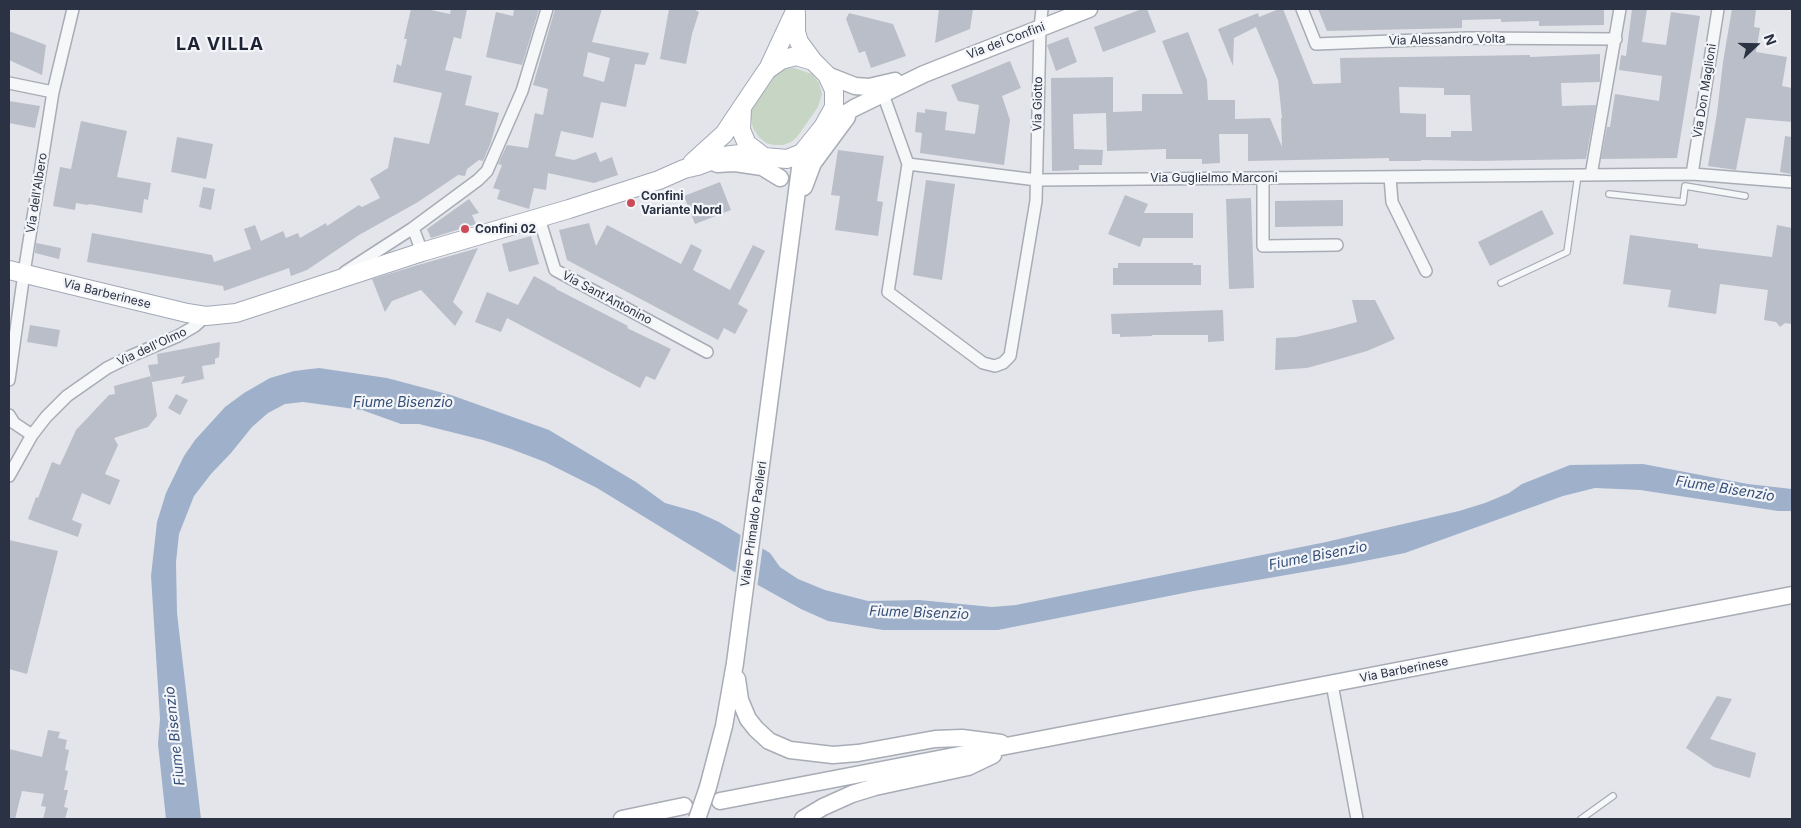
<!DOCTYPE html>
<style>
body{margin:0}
#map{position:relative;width:1801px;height:828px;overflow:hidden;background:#e3e5eb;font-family:Inter,sans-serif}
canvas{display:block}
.frame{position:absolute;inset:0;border:10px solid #2b3243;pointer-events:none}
.north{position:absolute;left:1731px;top:20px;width:50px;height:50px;-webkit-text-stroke:4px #f3f5f8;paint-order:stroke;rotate:69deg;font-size:14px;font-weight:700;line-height:20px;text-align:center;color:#2b3243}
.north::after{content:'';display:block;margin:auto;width:18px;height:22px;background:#2b3243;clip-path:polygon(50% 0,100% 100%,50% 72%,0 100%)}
</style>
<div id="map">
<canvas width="1801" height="828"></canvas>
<div class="frame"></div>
<div class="north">N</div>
</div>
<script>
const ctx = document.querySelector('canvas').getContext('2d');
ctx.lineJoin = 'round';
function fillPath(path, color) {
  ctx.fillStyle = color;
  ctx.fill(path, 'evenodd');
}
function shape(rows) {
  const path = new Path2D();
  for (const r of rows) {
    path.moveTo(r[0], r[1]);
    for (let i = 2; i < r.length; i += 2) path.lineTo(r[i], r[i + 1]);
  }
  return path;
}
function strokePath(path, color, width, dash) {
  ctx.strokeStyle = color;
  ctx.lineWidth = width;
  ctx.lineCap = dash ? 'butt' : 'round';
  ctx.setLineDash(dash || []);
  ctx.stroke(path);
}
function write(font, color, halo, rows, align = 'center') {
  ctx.font = font + ' Inter,sans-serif';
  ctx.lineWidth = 4.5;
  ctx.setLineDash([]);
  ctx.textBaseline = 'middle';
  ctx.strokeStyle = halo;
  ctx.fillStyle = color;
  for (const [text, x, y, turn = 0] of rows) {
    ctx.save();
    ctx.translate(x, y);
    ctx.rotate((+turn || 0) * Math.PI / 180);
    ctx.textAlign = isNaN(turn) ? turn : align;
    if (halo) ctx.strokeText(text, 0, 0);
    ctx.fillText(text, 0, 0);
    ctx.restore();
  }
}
const green = shape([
 [794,68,812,74,819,83,822,94,818,107,797,137,791,142,783,145,774,145,766,143,758,136,753,128,750,115,752,106,776,74,786,69]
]);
const water = shape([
 [319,368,387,378,451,395,549,430,636,482,665,503,697,512,719,522,770,553,780,567,798,579,825,590,868,601,919,600,992,607,1016,605,1326,542,1459,511,1485,503,1509,493,1522,484,1570,465,1643,464,1748,484,1792,489,1792,511,1778,511,1640,490,1595,488,1563,496,1405,553,1344,565,1194,591,998,630,883,630,828,621,801,609,731,570,597,488,545,462,511,449,483,440,419,424,401,424,362,410,303,402,285,404,268,413,252,427,231,453,211,474,194,496,179,534,176,562,177,613,201,819,166,819,158,744,160,719,151,576,157,522,166,493,184,456,195,440,225,407,244,393,270,378,294,371]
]);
const pier = shape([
 [741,532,763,545,757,588,735,575]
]);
const building = shape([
 [411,9,426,9,450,14,451,9,467,9,461,39,454,37,445,70,472,76,465,105,499,113,491,142,483,161,479,160,467,169,465,176,458,175,418,202,359,235,307,270,291,276,289,268,224,291,223,286,87,262,92,233,212,255,214,262,251,249,244,229,255,225,261,241,283,231,286,238,298,233,300,238,326,223,327,226,359,205,362,207,380,198,370,179,388,168,394,137,429,144,442,93,393,82,397,64,401,66,407,39,404,39],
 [514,9,539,9,522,65,486,57,496,12,513,16],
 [555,9,602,9,592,42,649,53,645,65,635,64,626,107,601,102,593,138,561,131,555,156,574,160,596,152,600,162,612,157,618,175,594,183,548,173,546,190,534,188,529,209,497,199,500,190,493,188,502,165,498,164,507,145,528,148,535,113,543,115,548,89,533,85],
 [588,52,610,58,604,82,583,76],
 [669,9,693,9,699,12,692,34,686,64,660,59],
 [939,9,973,9,970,29,935,43],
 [1142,9,1147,9,1156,32,1103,52,1094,27],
 [1279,9,1283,9,1313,84,1341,83,1340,58,1530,55,1530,57,1600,54,1600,82,1561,83,1562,106,1596,105,1586,159,1476,161,1421,160,1421,161,1389,161,1389,158,1248,161,1248,134,1219,134,1220,163,1202,164,1202,159,1166,159,1166,149,1107,151,1106,113,1073,114,1074,149,1103,150,1102,165,1079,165,1079,170,1052,171,1051,78,1113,77,1113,112,1142,111,1142,94,1183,94,1162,41,1188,32,1207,80,1208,100,1235,100,1235,119,1270,118,1282,147,1281,118,1282,118,1278,80,1256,27,1234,38,1233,66,1218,29,1258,13,1259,17],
 [1399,87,1444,88,1444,95,1470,95,1472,131,1451,131,1451,137,1426,137,1426,114,1400,113],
 [1318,9,1604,9,1604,25,1539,26,1539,21,1501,22,1501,19,1462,20,1462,28,1327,31],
 [1632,9,1647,9,1642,42,1666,45,1671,12,1700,16,1677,158,1601,159,1607,127,1610,127,1615,94,1659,101,1662,76,1619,70,1621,55,1626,56],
 [1732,9,1756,9,1754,27,1760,28,1756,52,1787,57,1782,86,1792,88,1792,122,1746,118,1736,170,1708,166,1717,113,1723,62],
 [849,13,893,24,906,56,871,68,865,51,859,53,846,19],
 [9,31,46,45,42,75,9,60],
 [1068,37,1077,62,1056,71,1047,45],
 [1010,61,1021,88,1002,96,1010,120,1004,165,920,153,922,133,915,132,917,112,925,113,925,109,947,112,945,130,975,134,979,105,958,101,951,85],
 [9,101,40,106,35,128,9,123],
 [81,121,127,131,117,177,151,183,148,200,144,199,142,213,89,204,88,205,76,203,75,210,53,206,60,167,71,169],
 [1785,136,1792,137,1792,174,1780,172],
 [177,137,213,144,206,179,171,172],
 [838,150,884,156,877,201,883,202,878,236,835,230,840,196,831,195],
 [926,180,955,184,942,280,913,275],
 [720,182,731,210,695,224,684,196],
 [203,187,215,189,211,210,199,207],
 [1125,195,1148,204,1144,213,1193,213,1193,238,1143,238,1140,247,1108,234],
 [1251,198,1254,288,1229,289,1226,199],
 [469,199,479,213,472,215,476,224,431,238,427,229],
 [1343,200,1343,226,1275,227,1275,201],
 [1542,210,1554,234,1490,266,1478,242],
 [589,223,596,246,607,225,681,264,691,244,702,250,693,270,730,290,753,245,765,251,738,304,748,310,735,334,724,328,718,340,567,260,559,230],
 [1777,225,1792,228,1792,324,1785,323,1780,327,1776,322,1764,320,1768,290,1720,284,1716,314,1668,307,1671,290,1623,284,1630,235,1698,244,1698,248,1772,257],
 [531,236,539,264,509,272,502,244],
 [36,243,61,248,59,259,35,253],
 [478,248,453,302,463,312,455,326,421,290,392,301,385,312,372,279,418,265],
 [1118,263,1193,263,1193,265,1201,265,1201,285,1113,285,1113,268,1118,268],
 [534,276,556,288,556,289,628,326,627,328,671,349,655,380,646,376,640,388,507,318,501,332,475,322,487,292,518,305],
 [1352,300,1375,300,1395,339,1367,351,1336,360,1307,368,1275,370,1276,338,1296,337,1331,329,1357,322],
 [1223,310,1224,341,1208,342,1208,335,1152,335,1152,336,1120,337,1120,334,1112,334,1111,314],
 [30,325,60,330,57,347,27,342],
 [220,342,219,357,215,359,215,364,202,366,204,379,181,384,185,376,152,382,148,365,158,364,157,354],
 [151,376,157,416,148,427,114,438,118,445,105,474,120,480,110,505,82,493,72,520,82,524,78,537,28,519,36,497,38,498,52,462,60,465,76,430,109,395,115,394,114,386],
 [176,394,188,400,180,415,168,408],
 [9,540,58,551,27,674,9,669],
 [1717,696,1732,699,1710,739,1756,753,1750,778,1714,767,1686,748],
 [48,730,60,732,58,738,67,740,65,749,69,750,65,770,68,771,64,790,68,790,64,807,68,808,65,819,43,819,46,807,41,806,44,794,22,791,15,819,9,819,9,749,42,757]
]);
const lane = shape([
 [1609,194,1683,202,1685,186,1745,196],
 [1501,283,1567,252,1578,175],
 [1581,819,1613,796]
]);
const street = shape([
 [1302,9,1316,44,1468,38,1616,39],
 [9,83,53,92],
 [883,94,908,164,888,292,983,363,995,366,1003,363,1010,356,1036,201,1040,28,1042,9],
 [908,164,1037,180,1692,174,1792,182],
 [1692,174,1718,9],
 [1591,175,1620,9],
 [1390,177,1392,202,1426,271],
 [1263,178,1263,246,1337,245],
 [539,218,555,270,707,352],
 [413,228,422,252],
 [345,272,413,228,478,180,487,171,522,91,547,9],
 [9,380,24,273,53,92,73,9],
 [9,415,14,423,32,435],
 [9,476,32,435,46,417,67,396,107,368,131,356,178,336,195,326,206,316],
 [1332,684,1357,819]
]);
const secondary = shape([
 [827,75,855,86,869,87,895,81],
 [823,127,854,108,924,74,1089,9],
 [717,164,735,163,762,167,780,178],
 [804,187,813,163,847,117],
 [737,679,740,700,748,719,756,729,769,741,790,750,833,755,858,753,935,739,962,738,1001,743],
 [708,787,724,726,735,663,802,153],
 [720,801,1792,595],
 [622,819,684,806],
 [803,819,823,807,852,794,875,787,968,767,993,755]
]);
const primary = shape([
 [796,14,796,32,799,42,813,61],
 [769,67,796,9],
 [692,163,724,134,742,107,767,70,781,60,796,56,813,61,827,75,834,90,834,107,823,127,802,153,787,159,764,157,747,144,741,130,742,107],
 [9,270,187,313,206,316,236,313,422,252,569,209,659,180,684,169,697,166,724,156,755,152]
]);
const secondaryBridge = shape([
 [697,819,708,787]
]);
const markers = [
 [631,203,5,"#cd4b56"],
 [465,229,5,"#cd4b56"]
];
const streetNames = [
 ["Via Alessandro Volta",1447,40,-1],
 ["Via dei Confini",1006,41,-21],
 ["Via Don Maglioni",1705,91,-81],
 ["Via Giotto",1038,104,-89],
 ["Via Guglielmo Marconi",1214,178],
 ["Via dell'Albero",37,193,-81],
 ["Via Barberinese",107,294,14],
 ["Via Sant'Antonino",607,298,28],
 ["Via dell'Olmo",152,347,-25],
 ["Viale Primaldo Paolieri",754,524,-82],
 ["Via Barberinese",1404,670,-11]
];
const poiNames = [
 ["Confini",641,196],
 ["Variante Nord",641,210],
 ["Confini 02",475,229]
];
const waterNames = [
 ["Fiume Bisenzio",403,403],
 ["Fiume Bisenzio",1725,489,9],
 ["Fiume Bisenzio",1318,556,-11],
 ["Fiume Bisenzio",919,613,2],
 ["Fiume Bisenzio",175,736,-96]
];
const districtNames = [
 ["LA VILLA",220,45]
];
fillPath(green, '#c7d5c4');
fillPath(water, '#9fb1ca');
fillPath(pier, '#e3e5eb');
fillPath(building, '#babec8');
strokePath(lane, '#a8acb5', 8);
strokePath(street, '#a8acb5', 14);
strokePath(secondary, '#a8acb5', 19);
strokePath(primary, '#a2a9b6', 20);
strokePath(lane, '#f6f7f9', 5.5);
strokePath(street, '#f6f7f9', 11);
strokePath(secondary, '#fff', 16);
strokePath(primary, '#fff', 18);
strokePath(secondaryBridge, '#a8acb5', 19, []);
strokePath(secondaryBridge, '#fff', 16);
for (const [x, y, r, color] of markers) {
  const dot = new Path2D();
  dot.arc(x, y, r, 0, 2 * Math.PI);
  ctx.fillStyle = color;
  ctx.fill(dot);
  strokePath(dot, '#f3f5f8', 2);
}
write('12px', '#2b3243', '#f3f5f8', streetNames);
write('bold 12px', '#2b3243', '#f3f5f8', poiNames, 'left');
write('italic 14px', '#354e77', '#f3f5f8', waterNames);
ctx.letterSpacing = '1px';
write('bold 18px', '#1d2334', '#f3f5f8', districtNames);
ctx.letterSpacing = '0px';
</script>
